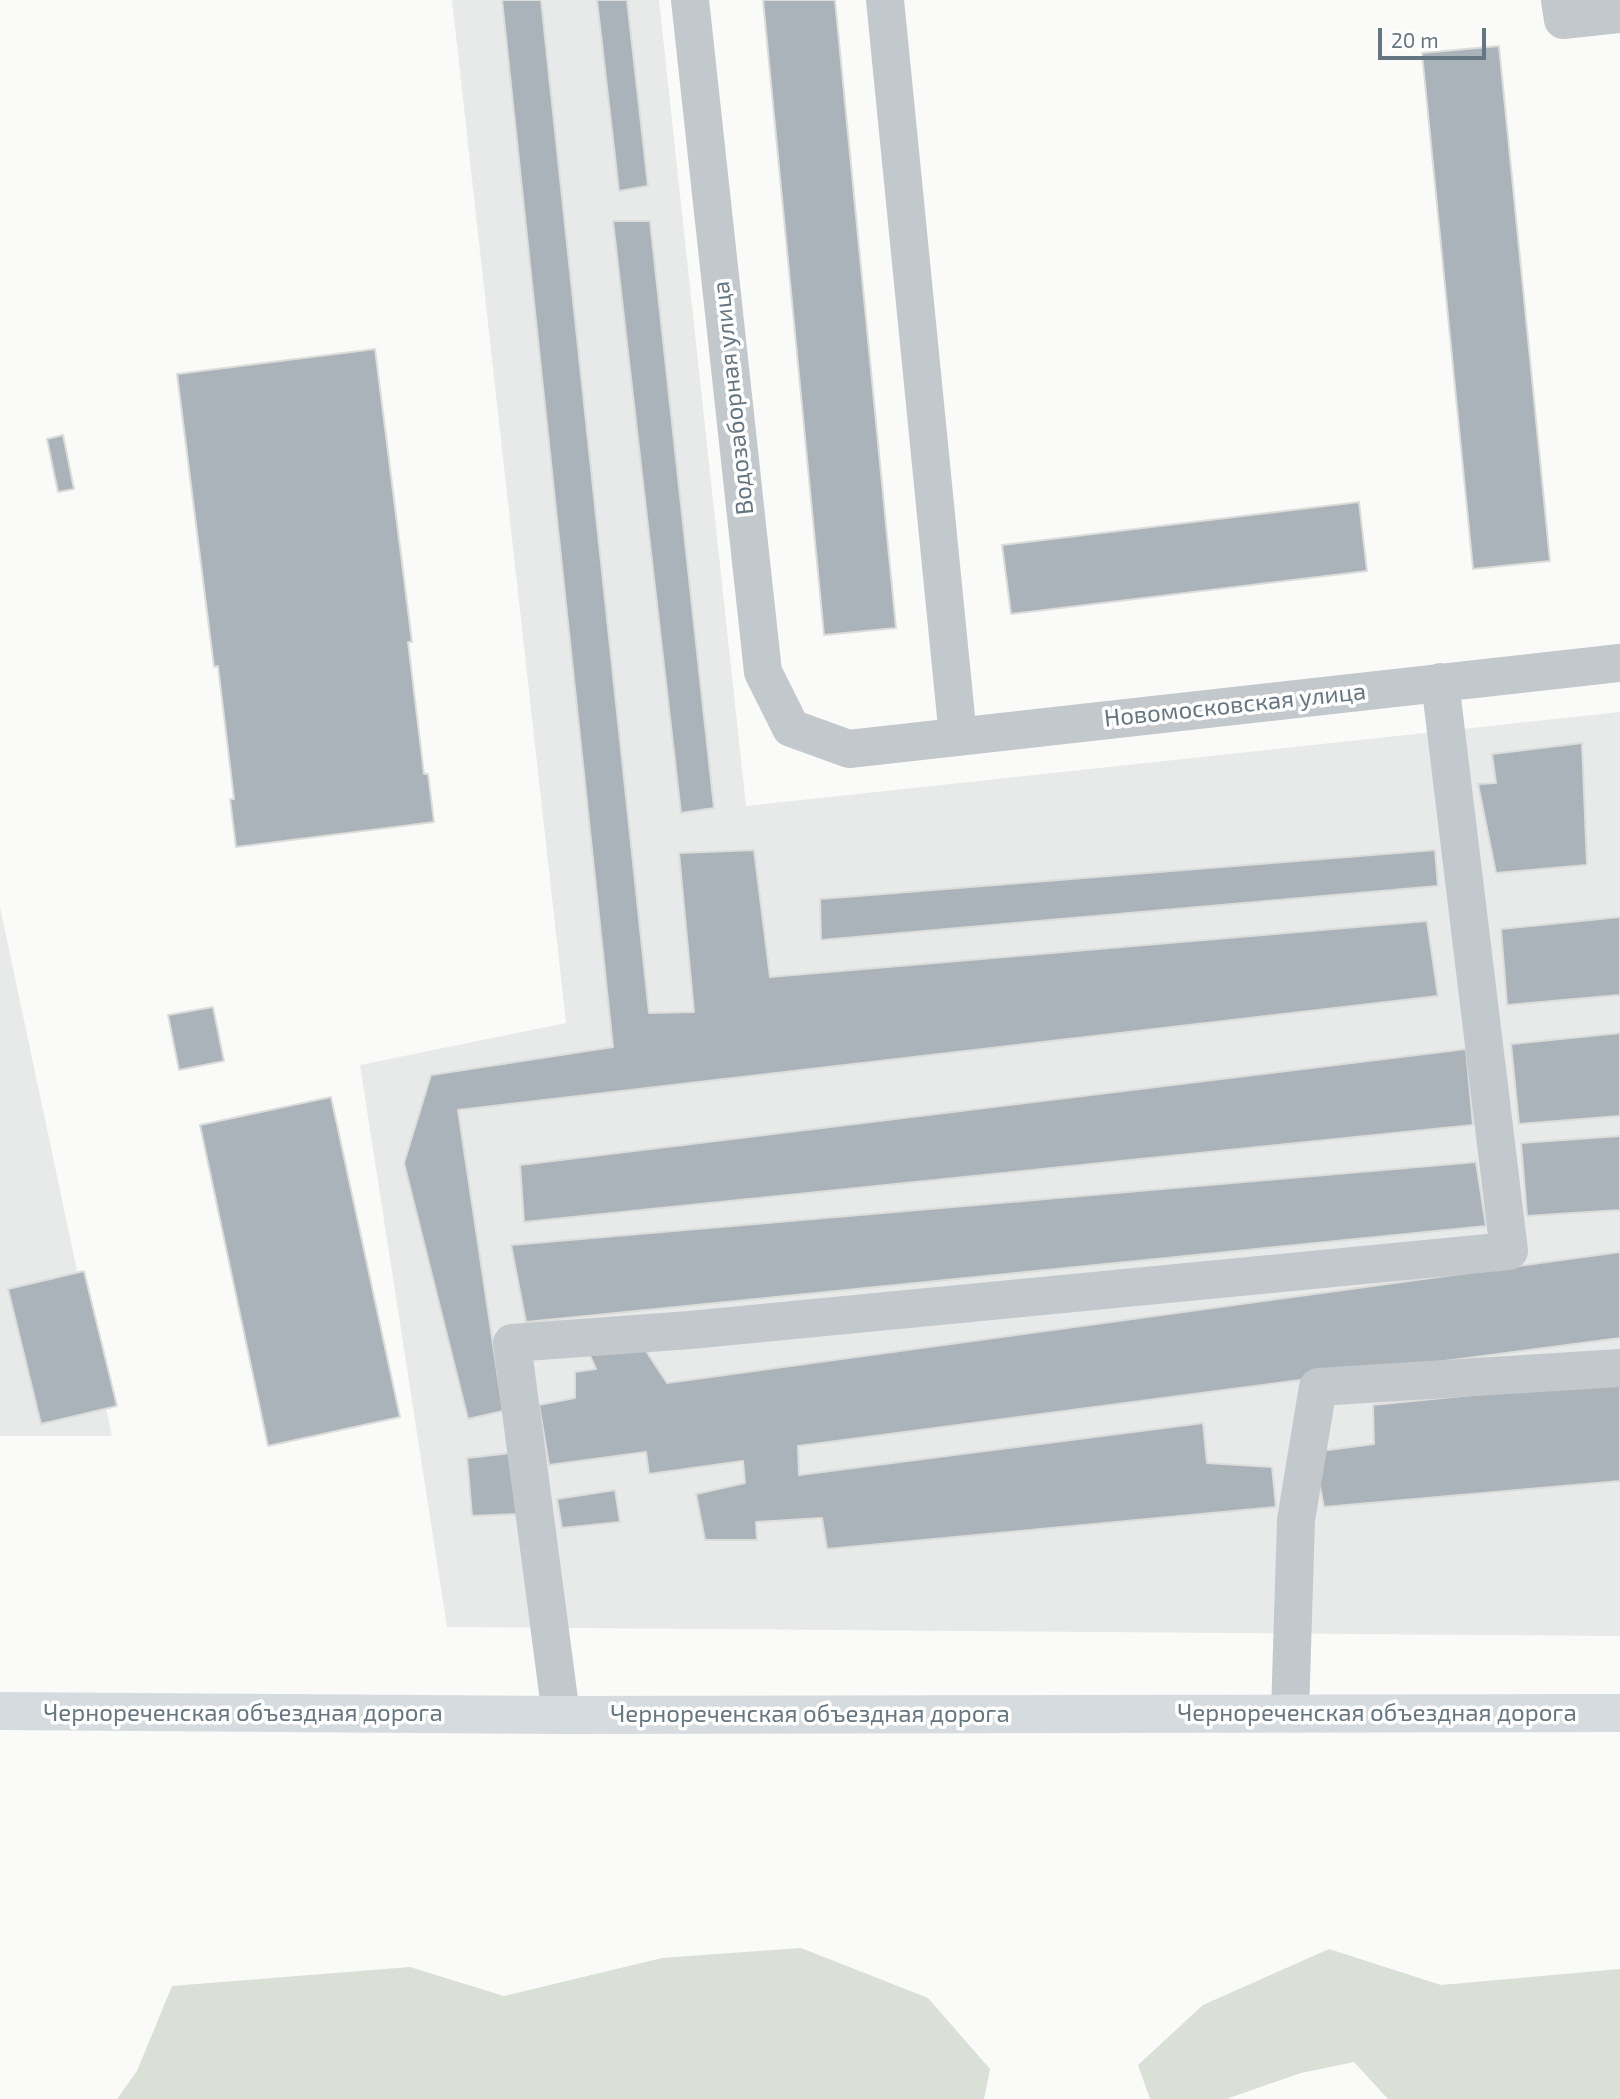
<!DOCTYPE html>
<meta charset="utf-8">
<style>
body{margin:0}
#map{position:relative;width:1620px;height:2099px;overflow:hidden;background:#fafaf8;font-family:"Exo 2",sans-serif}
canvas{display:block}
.scale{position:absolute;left:1378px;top:28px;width:108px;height:32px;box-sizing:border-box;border:4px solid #657683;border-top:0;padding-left:9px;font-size:21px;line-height:24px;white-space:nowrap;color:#657683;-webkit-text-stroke:5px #fff;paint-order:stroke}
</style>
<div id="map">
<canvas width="1620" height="2099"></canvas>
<div class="scale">20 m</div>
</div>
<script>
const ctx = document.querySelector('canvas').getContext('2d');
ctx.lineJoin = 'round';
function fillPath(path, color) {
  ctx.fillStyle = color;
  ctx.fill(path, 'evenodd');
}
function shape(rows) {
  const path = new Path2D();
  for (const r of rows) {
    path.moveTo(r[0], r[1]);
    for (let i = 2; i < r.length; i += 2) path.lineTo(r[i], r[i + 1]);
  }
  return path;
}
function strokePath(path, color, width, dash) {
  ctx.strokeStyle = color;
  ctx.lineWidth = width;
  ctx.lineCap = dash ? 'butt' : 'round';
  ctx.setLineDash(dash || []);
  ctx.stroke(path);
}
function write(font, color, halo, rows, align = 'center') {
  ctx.font = font + ' "Exo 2",sans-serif';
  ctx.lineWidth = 7;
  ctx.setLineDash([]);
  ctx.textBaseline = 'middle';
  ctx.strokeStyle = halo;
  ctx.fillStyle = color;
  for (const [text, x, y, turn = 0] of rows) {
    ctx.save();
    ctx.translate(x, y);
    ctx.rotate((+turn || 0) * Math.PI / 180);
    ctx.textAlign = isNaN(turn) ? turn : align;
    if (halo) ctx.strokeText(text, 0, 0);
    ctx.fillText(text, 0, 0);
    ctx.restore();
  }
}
const built = shape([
 [452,0,659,0,746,806,1620,712,1620,1636,447,1627,360,1065,566,1023],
 [0,907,112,1436,0,1436]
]);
const green = shape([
 [801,1948,928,1998,990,2069,984,2099,117,2099,137,2071,172,1986,410,1967,504,1996,662,1958],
 [1329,1949,1441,1985,1620,1969,1620,2099,1388,2099,1354,2062,1301,2073,1226,2099,1150,2099,1138,2065,1203,2005]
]);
const building = shape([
 [502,0,541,0,649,1013,694,1012,679,853,754,850,770,977,1427,921,1438,996,458,1110,503,1411,468,1419,404,1163,431,1075,613,1047,502,0],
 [597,0,627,0,648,186,619,191,597,0],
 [763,0,835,0,896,628,824,635,763,0],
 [1499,46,1550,561,1473,569,1422,53,1499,46],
 [613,221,650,221,714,808,681,813,613,221],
 [375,349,412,642,408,642,424,774,428,774,434,822,236,847,230,799,234,799,218,666,214,667,177,374,375,349],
 [63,435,74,489,58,492,47,439,63,435],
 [1359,502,1367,571,1011,614,1002,545,1359,502],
 [1582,743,1587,865,1496,873,1478,784,1496,783,1492,754,1582,743],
 [1435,850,1438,886,821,940,820,899,1435,850],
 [1620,917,1620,995,1507,1005,1501,929,1620,917],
 [213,1007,224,1061,179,1070,168,1015,213,1007],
 [1620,1033,1620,1116,1519,1124,1511,1044,1620,1033],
 [1466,1049,1473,1125,524,1222,520,1165,1466,1049],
 [331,1097,400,1417,268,1446,200,1125,331,1097],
 [1620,1136,1620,1210,1527,1216,1521,1143,1620,1136],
 [1476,1162,1486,1226,526,1322,511,1245,1476,1162],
 [1620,1252,1620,1338,798,1446,799,1475,1203,1423,1207,1463,1272,1467,1276,1507,827,1549,822,1518,756,1522,757,1540,705,1540,696,1494,745,1483,743,1461,649,1474,646,1452,549,1465,539,1405,575,1398,575,1372,596,1369,587,1349,642,1345,667,1383,1620,1252],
 [84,1271,117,1406,41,1424,8,1289,84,1271],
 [1620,1380,1620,1481,1324,1507,1313,1452,1374,1444,1373,1405,1620,1380],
 [511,1453,517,1514,472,1516,467,1458,511,1453],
 [615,1490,620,1522,562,1528,557,1499,615,1490]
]);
const minor = shape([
 [690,0,763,672,791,728,849,749,1620,663],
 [885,0,958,737],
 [1560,0,1563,20,1620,14],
 [1290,1713,1296,1520,1318,1387,1620,1368],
 [561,1715,512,1343,690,1330,1509,1251,1440,682]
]);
const major = shape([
 [0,1711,561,1715,1620,1713]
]);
const streetNames = [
 ["Водозаборная улица",733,398,-96],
 ["Новомосковская улица",1235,705,-6],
 ["Чернореченская объездная дорога",243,1713],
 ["Чернореченская объездная дорога",1377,1713],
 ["Чернореченская объездная дорога",810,1714]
];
fillPath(built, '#e8e9e9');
fillPath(green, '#dadfd7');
fillPath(building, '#aab3b9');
strokePath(building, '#dcdcda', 2);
strokePath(minor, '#c3c8cc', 38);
strokePath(major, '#d6dbdf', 38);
write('24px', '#657683', '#fff', streetNames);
</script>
